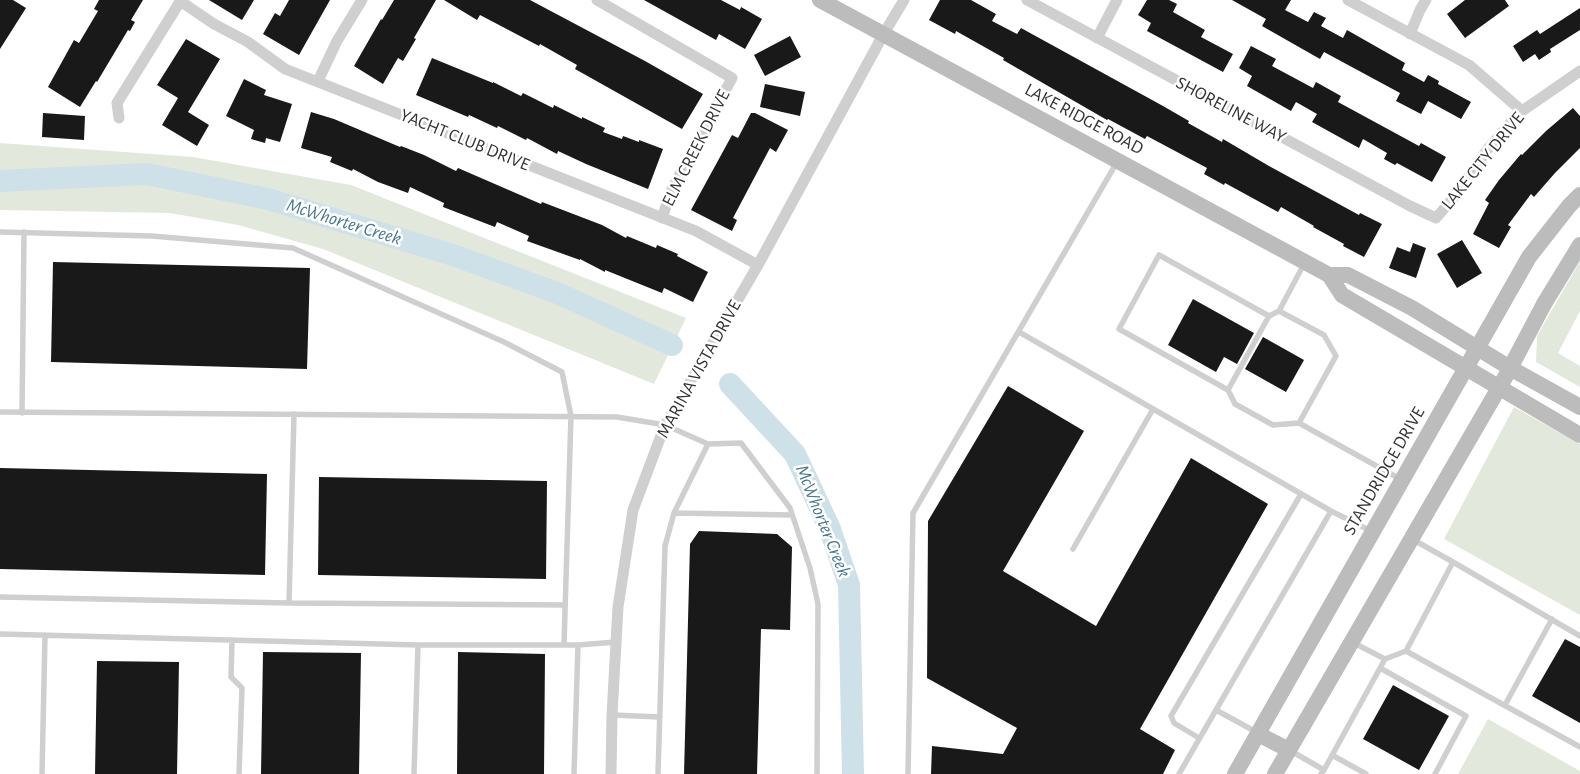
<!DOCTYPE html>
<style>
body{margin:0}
canvas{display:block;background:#fff}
</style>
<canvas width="1580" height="774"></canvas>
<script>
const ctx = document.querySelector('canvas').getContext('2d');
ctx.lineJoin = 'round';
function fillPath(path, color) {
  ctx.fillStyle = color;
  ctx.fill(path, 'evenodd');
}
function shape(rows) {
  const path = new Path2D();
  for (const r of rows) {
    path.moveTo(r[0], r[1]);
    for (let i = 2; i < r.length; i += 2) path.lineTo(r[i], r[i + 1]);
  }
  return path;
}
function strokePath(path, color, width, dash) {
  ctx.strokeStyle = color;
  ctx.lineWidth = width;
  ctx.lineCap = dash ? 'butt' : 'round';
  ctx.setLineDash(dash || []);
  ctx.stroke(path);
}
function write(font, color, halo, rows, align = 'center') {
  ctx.font = font + ' "Alegreya Sans",sans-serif';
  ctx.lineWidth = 5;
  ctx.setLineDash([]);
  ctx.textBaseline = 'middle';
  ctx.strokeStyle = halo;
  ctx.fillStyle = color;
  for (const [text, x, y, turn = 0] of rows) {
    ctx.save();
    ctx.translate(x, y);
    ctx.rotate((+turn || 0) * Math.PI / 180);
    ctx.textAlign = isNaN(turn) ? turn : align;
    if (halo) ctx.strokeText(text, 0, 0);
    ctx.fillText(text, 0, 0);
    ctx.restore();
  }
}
const green = shape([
 [0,143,193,157,351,185,686,318,654,384,323,249,238,225,170,213,0,210],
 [1580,261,1580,311,1558,353,1580,366,1580,387,1536,362,1537,336],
 [1514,407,1580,444,1580,615,1444,539],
 [1488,719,1580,771,1580,774,1458,774]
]);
const river = shape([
 [0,181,147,174,268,199,456,256,557,293,672,345],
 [730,384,795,454,830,529,849,585,853,774]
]);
const building = shape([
 [0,0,13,0,26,8,0,49],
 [99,0,143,0,131,20,135,22,130,31,128,30,97,82,96,81,80,107,48,87,74,40,79,43,98,11,94,9],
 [209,0,254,0,242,20],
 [289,0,330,0,299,55,263,34,275,13,280,16],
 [394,0,436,0,414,38,416,39,403,61,398,58,383,84,354,66,381,19,382,20],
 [444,0,530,0,645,61,703,94,682,129,575,69,577,65,540,44,539,46,480,15,477,20],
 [644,0,721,0,740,10,741,7,762,19,745,49,719,34,716,40],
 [940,0,971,0,996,14,992,21,1017,34,1021,28,1163,106,1189,121,1188,123,1222,142,1223,139,1269,166,1359,215,1360,213,1382,224,1364,257,1343,246,1344,244,1313,227,1314,226,1281,207,1278,212,1225,183,1224,185,1204,174,1207,168,1147,136,1145,139,1108,119,1107,120,1003,60,1004,58,956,31,955,34,929,20],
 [1147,0,1169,0,1177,4,1173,12,1205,30,1201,37,1233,54,1223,72,1147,31,1151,23,1138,15],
 [1232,0,1291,0,1285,10,1308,22,1314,12,1326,18,1321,26,1343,38,1347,30,1405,63,1402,70,1424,82,1428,75,1439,81,1438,84,1471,102,1461,119,1428,101,1421,114,1396,101,1400,93,1324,52,1320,59,1262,26,1266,19],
 [1465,0,1505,0,1509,6,1465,38,1447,14],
 [1580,8,1580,30,1550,49,1551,52,1539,60,1535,54,1523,62,1513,46,1537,30,1540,34],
 [790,36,801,57,765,76,754,55],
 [186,39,220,59,188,112,209,125,197,146,162,125,178,98,157,85],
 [1251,46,1276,59,1272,66,1313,88,1316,82,1341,96,1338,102,1419,146,1421,143,1446,157,1432,182,1397,163,1395,165,1384,159,1387,153,1363,139,1359,148,1312,122,1317,114,1296,102,1291,111,1247,86,1252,76,1239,68],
 [432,58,493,83,493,82,521,96,523,93,553,108,554,105,582,119,582,117,605,128,603,132,622,139,623,136,639,142,639,140,663,149,648,189,586,164,558,151,557,154,527,138,526,140,498,126,497,128,469,115,468,117,416,95],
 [244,79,266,90,264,95,292,104,280,142,266,138,265,143,251,139,254,130,226,116],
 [765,84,805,92,800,116,760,107],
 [1573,108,1580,116,1580,148,1555,173,1534,197,1531,194,1508,225,1511,227,1499,248,1473,234,1489,203,1485,200,1499,180,1521,154,1522,155,1546,131],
 [311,112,334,119,400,147,401,146,424,155,456,171,458,168,541,204,542,202,602,225,626,238,627,236,656,248,657,245,678,254,677,256,708,272,693,302,664,288,662,293,605,270,605,272,580,259,580,260,527,241,529,236,497,222,495,227,443,207,444,203,410,187,408,193,378,182,353,169,352,171,330,162,332,157,301,148],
 [43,113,85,116,84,140,42,137],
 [751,113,755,113,788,130,776,152,770,148,733,218,737,220,732,231,691,210,732,135,738,138],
 [1462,240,1482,273,1457,288,1437,254],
 [1413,243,1426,248,1416,278,1389,268,1397,247,1410,252],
 [53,262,310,268,307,369,51,362],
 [1193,299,1254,333,1237,364,1224,357,1216,372,1168,345],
 [1263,337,1304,360,1286,392,1245,369],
 [1008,386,1084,431,1003,571,1096,626,1191,458,1268,504,1140,729,1175,750,1163,774,931,774,932,746,1003,754,1017,728,927,678,928,521],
 [0,468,267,474,265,575,0,569],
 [319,477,547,481,546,579,318,575],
 [699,531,777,534,792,547,790,630,761,629,757,774,684,774,690,544],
 [1565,639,1580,647,1580,723,1532,696],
 [263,652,361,653,359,774,261,774],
 [458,652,545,654,544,774,457,774],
 [97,661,179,662,177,774,95,774],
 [1393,685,1449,716,1419,770,1363,739]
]);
const lane = shape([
 [0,232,152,236,293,248,504,342,562,372,571,416,564,644],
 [1269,316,1159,255,1119,329,1228,390,1235,404,1273,425,1299,423,1336,356,1324,335,1279,311],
 [1019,332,1331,511,1371,531],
 [1228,390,1269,316,1279,311,1304,264],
 [0,412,617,417,665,425,708,444,674,513,665,546,658,774],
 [22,413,24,232],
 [1299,423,1400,479],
 [708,444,741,443,790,508,810,568,818,604,817,774],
 [674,513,792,515],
 [1073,549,1153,409],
 [1453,562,1580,636],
 [0,597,289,603,565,605],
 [289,603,294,414],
 [0,634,418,645,578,645,616,642],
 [232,640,231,677,242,688,239,774],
 [1406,651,1580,747],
 [1385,659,1406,651,1453,562,1412,539],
 [1380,668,1466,716,1435,774],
 [1505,705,1552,619],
 [1216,710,1258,733],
 [612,715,660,717],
 [1199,738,1174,723,1171,716,1301,494],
 [1291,751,1324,770,1321,774],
 [1332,755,1366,774],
 [1324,770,1385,659,1352,642],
 [42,774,45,635],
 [414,774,418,645],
 [574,774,578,645],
 [908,774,913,513,1117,162],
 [1179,774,1331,511]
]);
const street = shape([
 [597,0,732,78,672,189,662,218],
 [1027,0,1410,206,1436,218,1456,195,1487,150,1512,121,1522,111,1580,71],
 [1348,0,1469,65,1522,111],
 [180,1,214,24,248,42,285,69,696,231,758,265],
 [1410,34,1420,10,1426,0],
 [1097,38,1117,0],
 [318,81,337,41,362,0],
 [119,118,117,103,181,0],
 [611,774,612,715,618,607,633,510,665,425,758,265,883,35,904,0]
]);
const secondary = shape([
 [820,0,1329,275,1342,295,1580,435],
 [1329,275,1348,275,1412,308,1510,368,1580,407],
 [1258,734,1289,750],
 [1235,774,1529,257,1569,206,1580,195],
 [1275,774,1507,374,1544,304,1580,245]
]);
const streetNames = [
 ["SHORELINE WAY",1231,110,28],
 ["LAKE RIDGE ROAD",1084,119,28],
 ["YACHT CLUB DRIVE",465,140,22],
 ["ELM CREEK DRIVE",696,148,-63],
 ["LAKE CITY DRIVE",1483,161,-51],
 ["MARINA VISTA DRIVE",699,369,-61],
 ["STANDRIDGE DRIVE",1384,471,-60]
];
const waterNames = [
 ["McWhorter Creek",344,222,17],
 ["McWhorter Creek",823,521,68]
];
fillPath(green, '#e3e8dd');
strokePath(river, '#cee0e8', 22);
fillPath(building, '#191919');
strokePath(lane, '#cfcfcf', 5.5);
strokePath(street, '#cfcfcf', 11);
strokePath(secondary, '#bcbcbc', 16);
write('18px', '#323232', '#fff', streetNames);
write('italic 19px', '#48768d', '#fff', waterNames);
</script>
